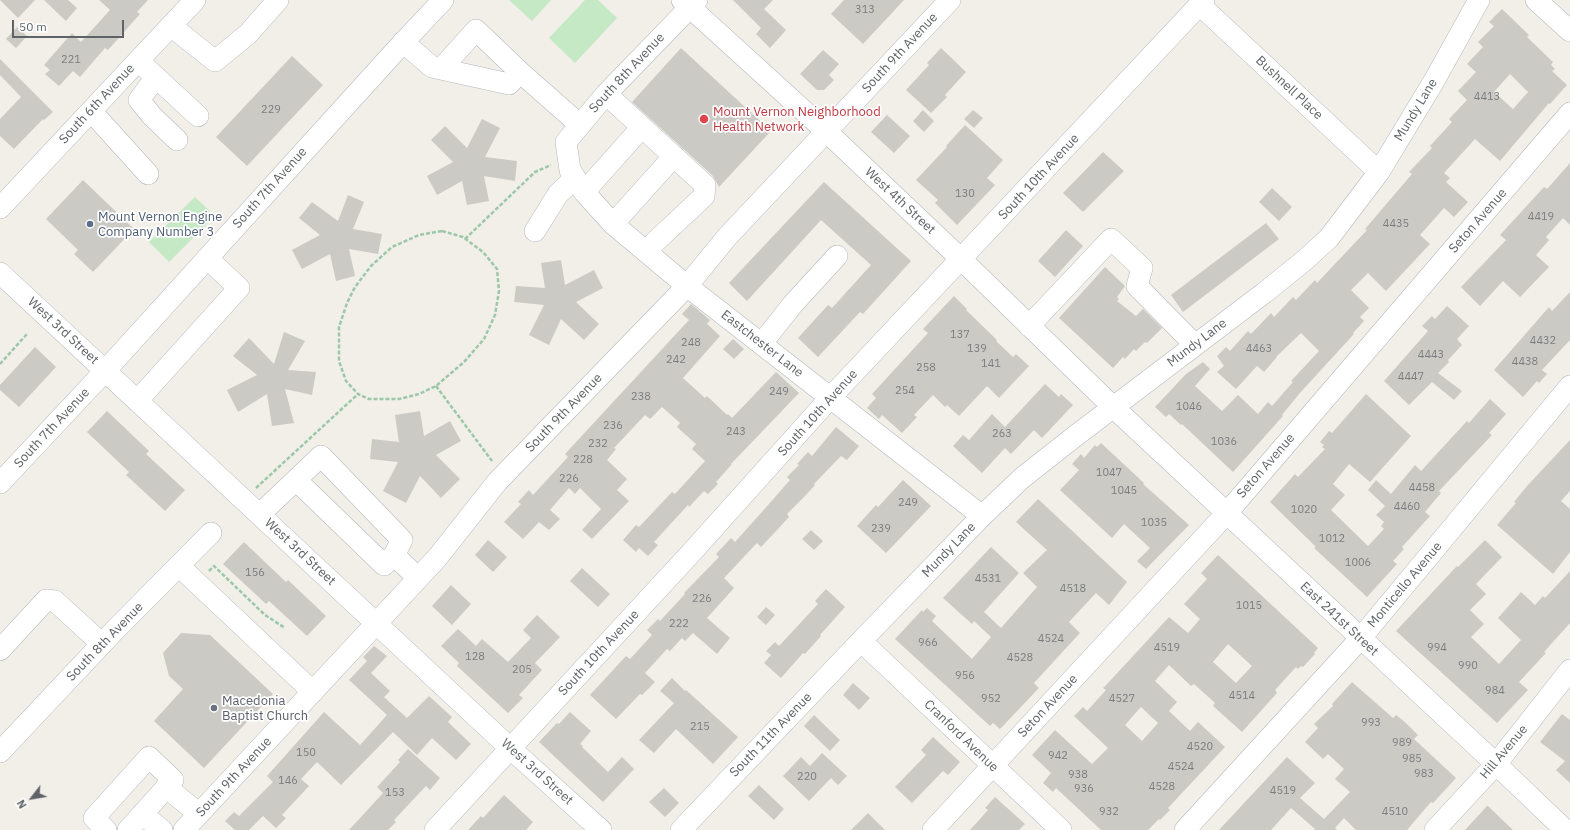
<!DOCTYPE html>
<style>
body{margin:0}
#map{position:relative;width:1570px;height:830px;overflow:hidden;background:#f1efe8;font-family:"IBM Plex Sans",sans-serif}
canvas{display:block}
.north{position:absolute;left:12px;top:778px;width:40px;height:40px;-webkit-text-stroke:3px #fff;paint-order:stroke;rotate:239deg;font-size:11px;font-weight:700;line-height:16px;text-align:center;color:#5f6368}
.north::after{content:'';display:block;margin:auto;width:14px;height:18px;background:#5f6368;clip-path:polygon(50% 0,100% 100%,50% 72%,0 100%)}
.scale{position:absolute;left:12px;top:20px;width:112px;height:18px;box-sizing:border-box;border:2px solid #5f6368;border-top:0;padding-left:5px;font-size:12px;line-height:14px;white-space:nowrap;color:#5f6368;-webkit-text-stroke:3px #fff;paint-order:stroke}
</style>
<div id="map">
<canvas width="1570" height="830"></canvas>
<div class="north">N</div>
<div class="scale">50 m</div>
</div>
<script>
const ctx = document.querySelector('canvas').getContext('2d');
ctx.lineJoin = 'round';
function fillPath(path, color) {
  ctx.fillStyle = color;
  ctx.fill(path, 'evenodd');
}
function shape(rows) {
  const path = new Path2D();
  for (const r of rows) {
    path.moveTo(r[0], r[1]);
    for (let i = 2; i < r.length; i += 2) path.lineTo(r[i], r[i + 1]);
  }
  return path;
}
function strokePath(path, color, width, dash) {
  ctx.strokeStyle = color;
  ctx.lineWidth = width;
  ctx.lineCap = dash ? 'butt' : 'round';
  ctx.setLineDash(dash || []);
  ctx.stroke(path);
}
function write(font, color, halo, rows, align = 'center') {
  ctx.font = font + ' "IBM Plex Sans",sans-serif';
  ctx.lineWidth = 3.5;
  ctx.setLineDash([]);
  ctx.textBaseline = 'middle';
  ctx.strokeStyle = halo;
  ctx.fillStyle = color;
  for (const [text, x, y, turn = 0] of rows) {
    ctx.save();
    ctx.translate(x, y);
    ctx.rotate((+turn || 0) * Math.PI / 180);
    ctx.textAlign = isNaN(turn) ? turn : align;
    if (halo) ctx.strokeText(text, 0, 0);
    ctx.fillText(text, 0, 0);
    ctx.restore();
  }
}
const green = shape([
 [509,0,551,0,532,21],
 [585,0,598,0,617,18,575,63,549,38],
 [195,197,215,216,169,262,149,242]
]);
const building = shape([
 [0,0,35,0,18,18],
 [44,0,68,0,77,8,66,21],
 [99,0,148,0,137,12,140,14,108,50,105,48,80,77,73,71,59,86,45,74,50,70,44,65,72,33,81,42,110,10],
 [733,0,773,0,764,9,786,30,770,48,756,34,761,28],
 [844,0,904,0,863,44,831,14],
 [1502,9,1529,35,1527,37,1553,62,1551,65,1555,69,1552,71,1567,85,1550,104,1549,103,1500,161,1475,139,1444,173,1450,178,1446,182,1468,202,1454,217,1444,208,1420,235,1430,244,1386,291,1368,273,1351,290,1369,308,1360,317,1364,321,1353,333,1354,334,1299,394,1282,415,1283,416,1233,472,1182,424,1181,425,1169,414,1166,417,1155,407,1186,374,1203,362,1210,369,1195,386,1222,411,1238,395,1258,414,1268,402,1272,406,1293,382,1291,381,1319,351,1301,333,1276,357,1277,357,1264,372,1257,366,1236,389,1217,372,1224,366,1217,356,1226,347,1230,351,1248,331,1251,334,1271,313,1274,317,1293,297,1296,300,1315,280,1317,283,1367,230,1365,229,1412,174,1409,172,1432,148,1430,146,1452,122,1449,119,1467,100,1458,91,1476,72,1467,64,1483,47,1478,42,1494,26,1489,22],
 [1510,74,1528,92,1513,109,1494,92],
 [17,27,27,36,16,48,6,39],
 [681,48,771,131,719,187,713,176,632,102],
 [941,48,966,72,945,95,947,97,931,113,906,90,929,65,927,63],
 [823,50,839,64,829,75,834,80,824,90,817,90,800,74],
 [292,56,323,85,247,166,216,137],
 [0,59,53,112,44,120,43,119,14,149,0,136,0,119,21,97,0,75],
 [923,110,934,121,924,132,913,121],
 [973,110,983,118,974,128,964,119],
 [887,115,910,136,894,153,871,132],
 [482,119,500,128,485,157,517,161,515,181,484,176,489,201,467,205,462,181,437,195,427,176,453,162,431,140,445,126,467,148],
 [965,125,1003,160,987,178,995,185,957,225,935,203,938,200,916,180,947,147,946,146],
 [1103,152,1124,171,1083,212,1063,193],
 [1570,163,1570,225,1563,218,1546,237,1549,240,1536,255,1549,267,1520,297,1503,281,1480,306,1461,287,1506,240,1500,235,1544,187,1547,189],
 [83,180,134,229,93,272,74,254,78,250,46,219],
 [824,182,911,261,863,314,860,312,818,357,798,338,828,305,832,308,871,265,821,220,747,301,729,283],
 [1272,188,1292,207,1279,221,1259,202],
 [348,195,364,202,353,229,382,234,378,254,349,249,355,276,336,281,330,254,302,269,292,250,320,235,299,218,312,202,338,221],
 [1266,223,1279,239,1183,312,1171,295],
 [1066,230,1083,246,1055,277,1038,261],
 [561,260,565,285,594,270,603,288,576,302,599,324,584,340,561,319,549,345,529,335,544,305,514,302,516,286,545,288,541,263],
 [1105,267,1125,286,1117,297,1119,299,1117,301,1136,316,1143,309,1162,328,1147,343,1145,342,1136,351,1134,349,1125,359,1123,357,1113,368,1059,318],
 [1570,292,1570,340,1542,370,1547,374,1539,383,1537,381,1523,397,1494,370,1549,307,1552,311],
 [954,296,967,309,966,310,997,340,996,341,1013,357,1016,354,1029,366,999,398,987,386,959,416,947,405,945,407,933,395,914,415,917,417,902,433,882,415,879,419,867,408,876,398,872,394,928,333,923,329],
 [691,304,710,320,707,324,720,336,683,378,705,398,707,396,727,415,728,414,732,418,776,372,799,393,731,464,732,464,716,482,718,484,708,494,704,491,689,507,688,505,654,542,658,545,648,556,639,548,636,552,623,540,636,525,639,527,672,492,675,494,705,461,692,449,696,444,677,427,680,423,662,407,650,419,645,415,614,448,616,449,607,460,627,479,617,490,629,501,592,539,582,530,601,509,580,488,575,494,569,488,550,510,560,519,549,530,539,522,523,539,504,522,521,504,518,502,529,490,533,495,568,457,565,454,689,320,682,314],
 [1447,306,1469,326,1457,339,1462,345,1448,360,1449,362,1438,373,1462,391,1454,400,1432,382,1409,405,1384,381,1428,331,1422,326,1432,316,1435,319],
 [284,332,305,341,288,370,316,372,312,395,285,389,294,423,272,426,267,394,238,412,227,390,257,375,233,356,249,338,274,364],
 [733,339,744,349,734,359,723,349],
 [35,347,56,367,19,407,0,390,0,385],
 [1045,384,1059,397,1061,394,1073,405,1042,438,1034,430,1011,454,1005,448,982,473,953,446,963,435,969,440,992,414,1005,427],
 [1366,394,1411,436,1370,482,1349,464,1333,484,1345,495,1331,510,1368,546,1384,529,1381,526,1384,522,1376,515,1385,506,1368,490,1376,480,1391,494,1415,465,1421,471,1467,421,1469,423,1490,399,1506,414,1489,433,1492,435,1439,491,1441,493,1425,512,1430,516,1402,547,1404,549,1393,561,1397,564,1367,597,1314,548,1316,547,1270,502,1295,474,1298,477,1325,449,1322,447,1324,445,1320,442,1329,431,1332,433],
 [107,411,149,451,146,454,185,490,165,511,126,475,129,472,87,432],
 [420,411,424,436,450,421,461,441,436,455,460,479,441,498,420,476,406,503,383,491,398,462,370,459,372,439,399,442,395,415],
 [836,427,859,446,847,460,841,456,814,484,815,485,806,495,787,514,789,517,778,529,761,547,757,543,724,578,734,588,707,618,730,638,717,654,693,633,685,641,682,638,670,651,667,649,645,673,655,682,642,695,640,694,616,719,590,695,626,656,630,659,652,635,647,630,658,619,660,621,685,594,684,593,719,557,716,554,731,538,735,542,761,513,790,480,787,477,799,465,797,464,808,452,812,456],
 [1570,440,1570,491,1561,501,1570,509,1570,552,1553,574,1497,525,1516,503,1514,502,1527,486],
 [1101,443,1144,483,1143,484,1189,525,1146,569,1137,561,1150,548,1124,524,1112,538,1060,490,1079,470,1072,464,1081,454,1084,458,1095,445,1097,447],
 [903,480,931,506,886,553,857,526,876,505,878,507],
 [1038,499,1127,582,1109,605,1096,593,1069,622,1080,633,1034,683,1039,688,1000,729,993,723,990,726,895,639,922,610,923,612,927,608,936,616,932,621,972,659,991,637,974,621,972,624,943,598,991,547,1019,573,984,612,1001,628,1037,587,1023,573,1047,550,1016,522],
 [811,530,823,541,814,550,802,539],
 [488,540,507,557,493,572,475,555],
 [1485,540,1502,557,1476,584,1486,594,1470,610,1484,624,1471,637,1499,664,1521,640,1498,618,1521,592,1535,605,1543,596,1545,598,1570,571,1570,623,1544,652,1546,653,1519,682,1528,690,1497,723,1396,631,1457,566,1458,567],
 [244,542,286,582,288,580,326,616,307,636,269,601,266,604,223,564],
 [1218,555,1318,648,1314,653,1315,654,1303,667,1301,666,1298,669,1296,667,1275,690,1277,693,1242,732,1213,706,1215,703,1194,684,1191,686,1169,665,1155,681,1177,702,1169,711,1190,731,1198,722,1225,747,1168,808,1170,810,1160,820,1159,819,1148,830,1101,830,1056,788,1053,792,1043,783,1051,773,1032,755,1055,730,1092,764,1108,748,1074,716,1083,707,1087,711,1106,690,1103,688,1109,682,1169,617,1188,633,1200,619,1184,604,1207,579,1201,573],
 [1228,644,1252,666,1236,683,1213,662],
 [1141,707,1158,723,1142,741,1125,725],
 [582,568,610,594,598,607,570,581],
 [451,585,471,604,452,625,432,606],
 [826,589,845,607,820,635,821,636,805,654,803,653,781,678,764,663,771,655,766,651,775,642,779,646,818,604,815,601],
 [766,607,775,615,766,625,757,617],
 [537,615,560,637,535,663,542,670,519,695,523,698,508,713,457,666,459,663,441,646,458,629,476,646,482,639,508,662,531,638,523,630],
 [181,633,210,635,273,694,204,768,154,721,183,689,169,676,163,653],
 [374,646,387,656,371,673,390,691,384,697,407,718,429,696,452,717,448,722,471,744,456,760,432,738,417,755,393,732,341,785,317,762,301,779,309,786,282,815,286,818,276,828,263,816,249,830,235,830,225,821,234,812,239,816,273,782,267,776,324,712,360,745,387,715,349,680,367,661,363,657],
 [672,678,685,691,686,690,738,737,713,764,676,729,654,753,639,740,674,703,660,691],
 [1352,682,1393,718,1396,715,1405,722,1418,735,1414,739,1456,778,1433,803,1431,802,1407,830,1356,830,1344,818,1335,828,1337,830,1314,830,1315,829,1291,808,1271,830,1219,830,1287,757,1315,783,1300,798,1324,819,1350,792,1335,779,1344,769,1328,754,1323,759,1305,742,1318,728,1314,724,1333,706,1332,704],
 [853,683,870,698,859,710,843,695],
 [570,712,591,731,580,744,583,746,582,747,608,772,622,757,634,769,603,802,539,742,557,723,559,724],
 [1562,714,1570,720,1570,783,1556,770,1565,761,1540,742],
 [814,715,840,740,830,751,804,726],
 [933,737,960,762,948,775,943,771,912,803,895,787,926,755,921,750],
 [408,749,440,778,430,790,426,786,394,820,396,822,388,830,349,830,383,793,377,787,400,762,398,760],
 [822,753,847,776,838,785,831,778,809,801,783,776,801,757,810,766],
 [759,785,784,809,774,820,748,796],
 [664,788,679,803,665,817,649,802],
 [504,795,533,822,526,830,468,830,481,816,483,818],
 [995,797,1025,824,1019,830,970,830,988,810,985,808],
 [1487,806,1488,806,1513,830,1465,830],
 [868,813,885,830,851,830]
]);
const path = shape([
 [442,231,463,237,483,252,497,269,499,291,495,315,484,339,464,362,436,386,419,394,399,399,369,399,358,394,346,381,339,361,339,327,347,303,355,287,371,266,392,247,419,235,442,231],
 [465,239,535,172,551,165],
 [0,364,27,334],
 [436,386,492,461],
 [256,488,358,394],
 [209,571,214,566,265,615,285,628]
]);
const minor = shape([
 [682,0,827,132,962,260,1113,407,1496,764,1565,830],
 [697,0,606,94,566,142,570,170,584,192,613,224,687,286,982,516],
 [1536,0,1570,31],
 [1200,5,1379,172],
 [171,26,215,61,248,34,278,0],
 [403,42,432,67,441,69,509,84,520,72,476,30,441,69],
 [146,68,198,116],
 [520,72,580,125],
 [156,77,139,100,152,116,177,140],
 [606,94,705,185,704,196,654,243],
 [91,111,148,174],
 [584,192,642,127],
 [0,208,195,0],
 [613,224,674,156],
 [535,231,558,194,575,178],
 [0,273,511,749,601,830],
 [1029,326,1111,239,1142,268,1137,286,1195,345],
 [762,343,793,304,837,256],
 [137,401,239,288,207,258],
 [296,480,384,565,394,555,418,578],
 [0,483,105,371,398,48,443,0],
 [260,514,321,456,402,540,394,555],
 [179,566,313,692],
 [861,641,1061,830],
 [0,650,46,600,55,601,102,644],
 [0,752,115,630,211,533],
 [166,787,199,814],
 [142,814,162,830],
 [106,830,94,818,149,757,173,780,128,830],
 [184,830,437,558,497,482,687,286,727,237,950,0],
 [435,830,691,553,831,397,1204,0],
 [681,830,861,641,982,516,1022,478,1074,437,1264,293,1305,260,1329,238,1379,172,1434,81,1479,0],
 [933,830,1226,514,1570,113],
 [1185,830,1360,639,1570,386],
 [1435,830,1496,764,1570,670]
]);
const markers = [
 [704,119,5,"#e0444e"],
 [90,224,4,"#5c6f8a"],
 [214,708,4,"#6b7280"]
];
const numberNames = [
 ["313",865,10],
 ["221",71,60],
 ["4413",1487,97],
 ["229",271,110],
 ["130",965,194],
 ["4419",1541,217],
 ["4435",1396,224],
 ["137",960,335],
 ["4432",1543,341],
 ["248",691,343],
 ["139",977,349],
 ["4463",1259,349],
 ["4443",1431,355],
 ["242",676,360],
 ["4438",1525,362],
 ["141",991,364],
 ["258",926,368],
 ["4447",1411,377],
 ["254",905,391],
 ["249",779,392],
 ["238",641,397],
 ["1046",1189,407],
 ["236",613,426],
 ["243",736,432],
 ["263",1002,434],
 ["1036",1224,442],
 ["232",598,444],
 ["228",583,460],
 ["1047",1109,473],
 ["226",569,479],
 ["4458",1422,488],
 ["1045",1124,491],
 ["249",908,503],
 ["4460",1407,507],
 ["1020",1304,510],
 ["1035",1154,523],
 ["239",881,529],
 ["1012",1332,539],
 ["1006",1358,563],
 ["156",255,573],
 ["4531",988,579],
 ["4518",1073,589],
 ["226",702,599],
 ["1015",1249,606],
 ["222",679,624],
 ["4524",1051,639],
 ["966",928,643],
 ["4519",1167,648],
 ["994",1437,648],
 ["128",475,657],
 ["4528",1020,658],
 ["990",1468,666],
 ["205",522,670],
 ["956",965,676],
 ["984",1495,691],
 ["4514",1242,696],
 ["952",991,699],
 ["4527",1122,699],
 ["993",1371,723],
 ["215",700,727],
 ["989",1402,743],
 ["4520",1200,747],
 ["150",306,753],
 ["942",1058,756],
 ["985",1412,759],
 ["4524",1181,767],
 ["983",1424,774],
 ["938",1078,775],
 ["220",807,777],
 ["146",288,781],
 ["4528",1162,787],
 ["936",1084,789],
 ["4519",1283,791],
 ["153",395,793],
 ["932",1109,812],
 ["4510",1395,812]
];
const streetNames = [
 ["South 9th Avenue",900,53,-47],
 ["South 8th Avenue",627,73,-47],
 ["Bushnell Place",1289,88,43],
 ["South 6th Avenue",97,104,-47],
 ["Mundy Lane",1416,110,-59],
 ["South 10th Avenue",1039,177,-47],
 ["South 7th Avenue",270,188,-48],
 ["West 4th Street",900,201,43],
 ["Seton Avenue",1478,221,-49],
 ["West 3rd Street",63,331,43],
 ["Mundy Lane",1197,343,-37],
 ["Eastchester Lane",762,344,38],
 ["South 9th Avenue",564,413,-46],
 ["South 10th Avenue",818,413,-48],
 ["South 7th Avenue",52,428,-47],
 ["Seton Avenue",1266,466,-49],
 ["Mundy Lane",949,550,-46],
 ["West 3rd Street",300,552,43],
 ["Monticello Avenue",1405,585,-50],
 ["East 241st Street",1339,619,43],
 ["South 8th Avenue",105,642,-46],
 ["South 10th Avenue",599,653,-47],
 ["Seton Avenue",1048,706,-47],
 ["South 11th Avenue",771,735,-46],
 ["Cranford Avenue",961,736,44],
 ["Hill Avenue",1504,752,-50],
 ["West 3rd Street",537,772,42],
 ["South 9th Avenue",234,777,-47]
];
const healthNames = [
 ["Mount Vernon Neighborhood",713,112],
 ["Health Network",713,127]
];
const serviceNames = [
 ["Mount Vernon Engine",98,217],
 ["Company Number 3",98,232]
];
const worshipNames = [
 ["Macedonia",222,701],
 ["Baptist Church",222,716]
];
fillPath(green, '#c5e8c5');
fillPath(building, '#cccac5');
strokePath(minor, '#b5b8bc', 22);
strokePath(path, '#9cc7a9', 2.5, [4, 2]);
strokePath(minor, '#fff', 21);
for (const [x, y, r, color] of markers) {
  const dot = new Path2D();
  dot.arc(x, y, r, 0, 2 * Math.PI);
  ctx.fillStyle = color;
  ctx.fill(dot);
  strokePath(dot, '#fff', 1.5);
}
write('11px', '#7a7d7f', null, numberNames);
write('13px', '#5f6368', '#fff', streetNames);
write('13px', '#be3a42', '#fff', healthNames, 'left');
write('13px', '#4e5e75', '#fff', serviceNames, 'left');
write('13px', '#5b616d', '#fff', worshipNames, 'left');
</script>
